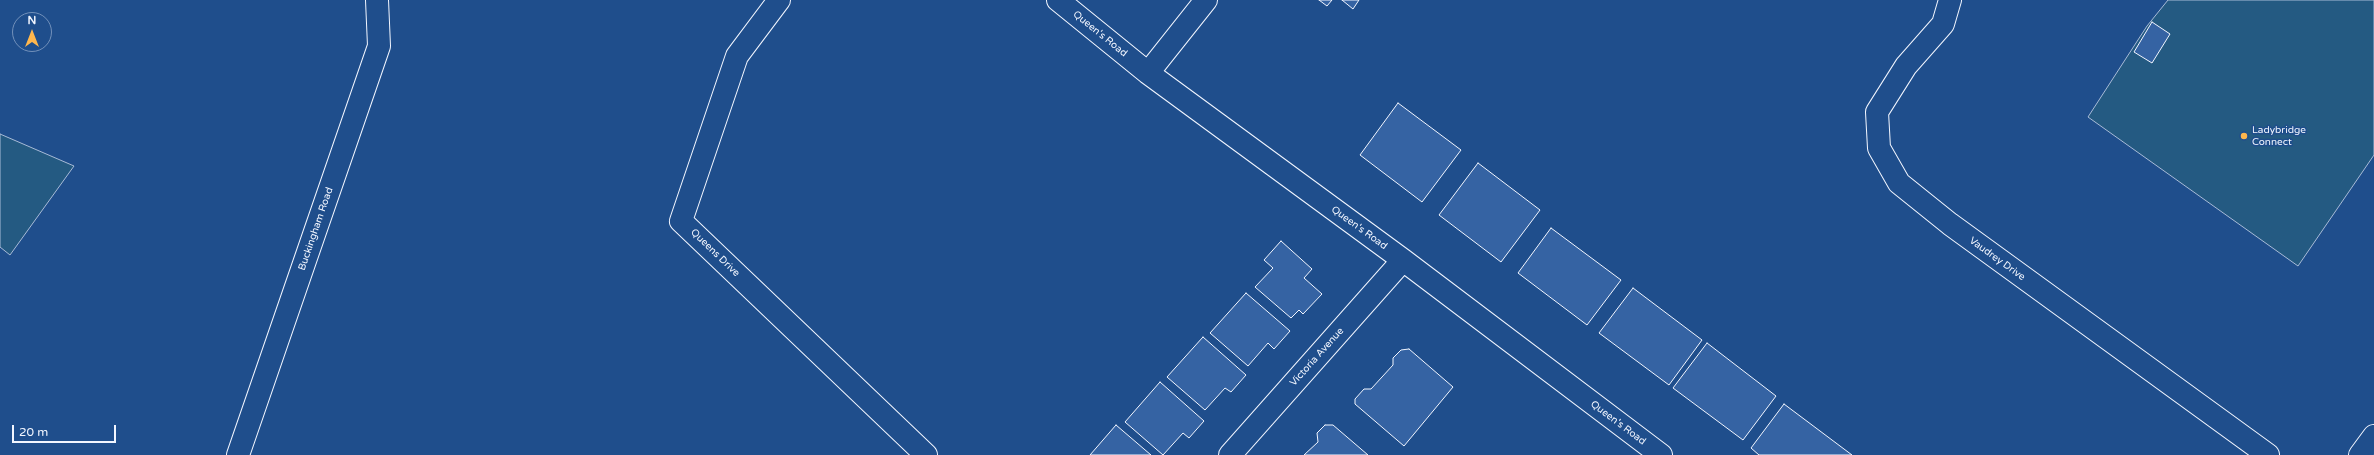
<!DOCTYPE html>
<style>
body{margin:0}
#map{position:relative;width:2374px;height:455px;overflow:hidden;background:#1f4e8c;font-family:"Varela Round",sans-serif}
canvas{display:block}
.north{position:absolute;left:12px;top:12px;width:40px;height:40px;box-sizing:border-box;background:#1f4e8c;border:1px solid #7391ba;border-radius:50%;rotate:0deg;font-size:11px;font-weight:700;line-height:16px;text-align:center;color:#f2f6ff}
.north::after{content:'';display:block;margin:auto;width:14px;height:18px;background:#ffb74d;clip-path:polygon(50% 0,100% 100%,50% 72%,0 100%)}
.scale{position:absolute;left:12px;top:425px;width:104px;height:18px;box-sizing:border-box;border:2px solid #f2f6ff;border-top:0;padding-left:5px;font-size:12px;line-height:14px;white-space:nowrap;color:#f2f6ff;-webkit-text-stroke:3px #1f4e8c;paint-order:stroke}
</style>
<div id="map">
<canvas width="2374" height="455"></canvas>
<div class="north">N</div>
<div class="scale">20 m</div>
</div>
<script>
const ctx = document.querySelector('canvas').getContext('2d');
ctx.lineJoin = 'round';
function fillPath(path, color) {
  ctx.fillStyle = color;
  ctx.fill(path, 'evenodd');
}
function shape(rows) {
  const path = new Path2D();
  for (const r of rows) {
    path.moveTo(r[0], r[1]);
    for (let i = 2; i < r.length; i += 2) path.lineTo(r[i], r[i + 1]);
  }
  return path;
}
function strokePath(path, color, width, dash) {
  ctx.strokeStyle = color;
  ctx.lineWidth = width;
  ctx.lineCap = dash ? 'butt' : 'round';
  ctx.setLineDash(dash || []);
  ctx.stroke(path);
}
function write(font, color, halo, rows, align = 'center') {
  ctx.font = font + ' "Varela Round",sans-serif';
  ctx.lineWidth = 3;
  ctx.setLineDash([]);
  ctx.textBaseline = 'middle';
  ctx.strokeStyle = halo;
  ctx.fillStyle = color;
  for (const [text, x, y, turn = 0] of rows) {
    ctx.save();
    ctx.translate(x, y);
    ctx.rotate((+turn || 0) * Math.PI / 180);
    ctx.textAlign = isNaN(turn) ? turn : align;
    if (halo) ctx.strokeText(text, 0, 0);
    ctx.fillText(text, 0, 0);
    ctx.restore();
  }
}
const green = shape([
 [2168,0,2374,0,2374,155,2298,266,2088,117,2147,26,2168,0],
 [0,134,74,166,10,255,0,247,0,134]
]);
const building = shape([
 [1319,0,1332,0,1327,6,1319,0],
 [1342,0,1359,0,1353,9,1342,0],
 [2152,22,2170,34,2152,63,2134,52,2152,22],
 [1398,103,1461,150,1422,202,1360,155,1398,103],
 [1478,163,1540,210,1501,262,1439,215,1478,163],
 [1551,228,1621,280,1587,325,1518,273,1551,228],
 [1281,241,1312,269,1304,278,1322,294,1303,314,1299,310,1291,318,1255,287,1273,268,1264,260,1281,241],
 [1633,288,1702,340,1669,385,1599,333,1633,288],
 [1246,293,1290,331,1274,349,1268,343,1248,366,1210,333,1246,293],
 [1203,337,1246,375,1231,392,1225,388,1205,410,1167,377,1203,337],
 [1707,343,1776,396,1743,440,1673,388,1707,343],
 [1409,349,1453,387,1404,446,1355,404,1355,399,1364,389,1371,389,1393,365,1393,358,1401,350,1409,349],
 [1160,382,1204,421,1189,438,1183,433,1163,455,1125,422,1160,382],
 [1784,404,1852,455,1759,455,1751,448,1784,404],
 [1116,425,1151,455,1090,455,1116,425],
 [1325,425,1333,425,1368,455,1304,455,1318,442,1317,433,1325,425]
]);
const minor = shape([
 [779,0,737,56,681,221,926,455],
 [1058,0,1148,73,1403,260,1661,455],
 [1950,0,1943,24,1906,66,1877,112,1879,148,1899,183,1950,224,2268,455],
 [1148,73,1206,0],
 [238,455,379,46,377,0],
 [1230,455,1403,260],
 [2360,455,2374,436]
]);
const markers = [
 [2244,136,4,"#ffb74d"]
];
const streetNames = [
 ["Queen's Road",1100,34,39],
 ["Queen's Road",1359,228,36],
 ["Buckingham Road",316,229,-71],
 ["Queens Drive",715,253,44],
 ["Vaudrey Drive",1997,259,36],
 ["Victoria Avenue",1317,357,-48],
 ["Queen's Road",1618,423,37]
];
const poiNames = [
 ["Ladybridge",2252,130],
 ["Connect",2252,142]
];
fillPath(green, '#245a82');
strokePath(green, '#a8bbd7', 1);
fillPath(building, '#3563a3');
strokePath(building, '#f2f6ff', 1);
strokePath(minor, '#f2f6ff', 24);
strokePath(minor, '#1f4e8c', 22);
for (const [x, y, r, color] of markers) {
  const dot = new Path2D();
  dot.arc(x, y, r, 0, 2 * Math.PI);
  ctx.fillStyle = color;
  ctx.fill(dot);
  strokePath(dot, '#1f4e8c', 1.5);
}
write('10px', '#f2f6ff', '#1f4e8c', streetNames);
write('10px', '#f2f6ff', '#1f4e8c', poiNames, 'left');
</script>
